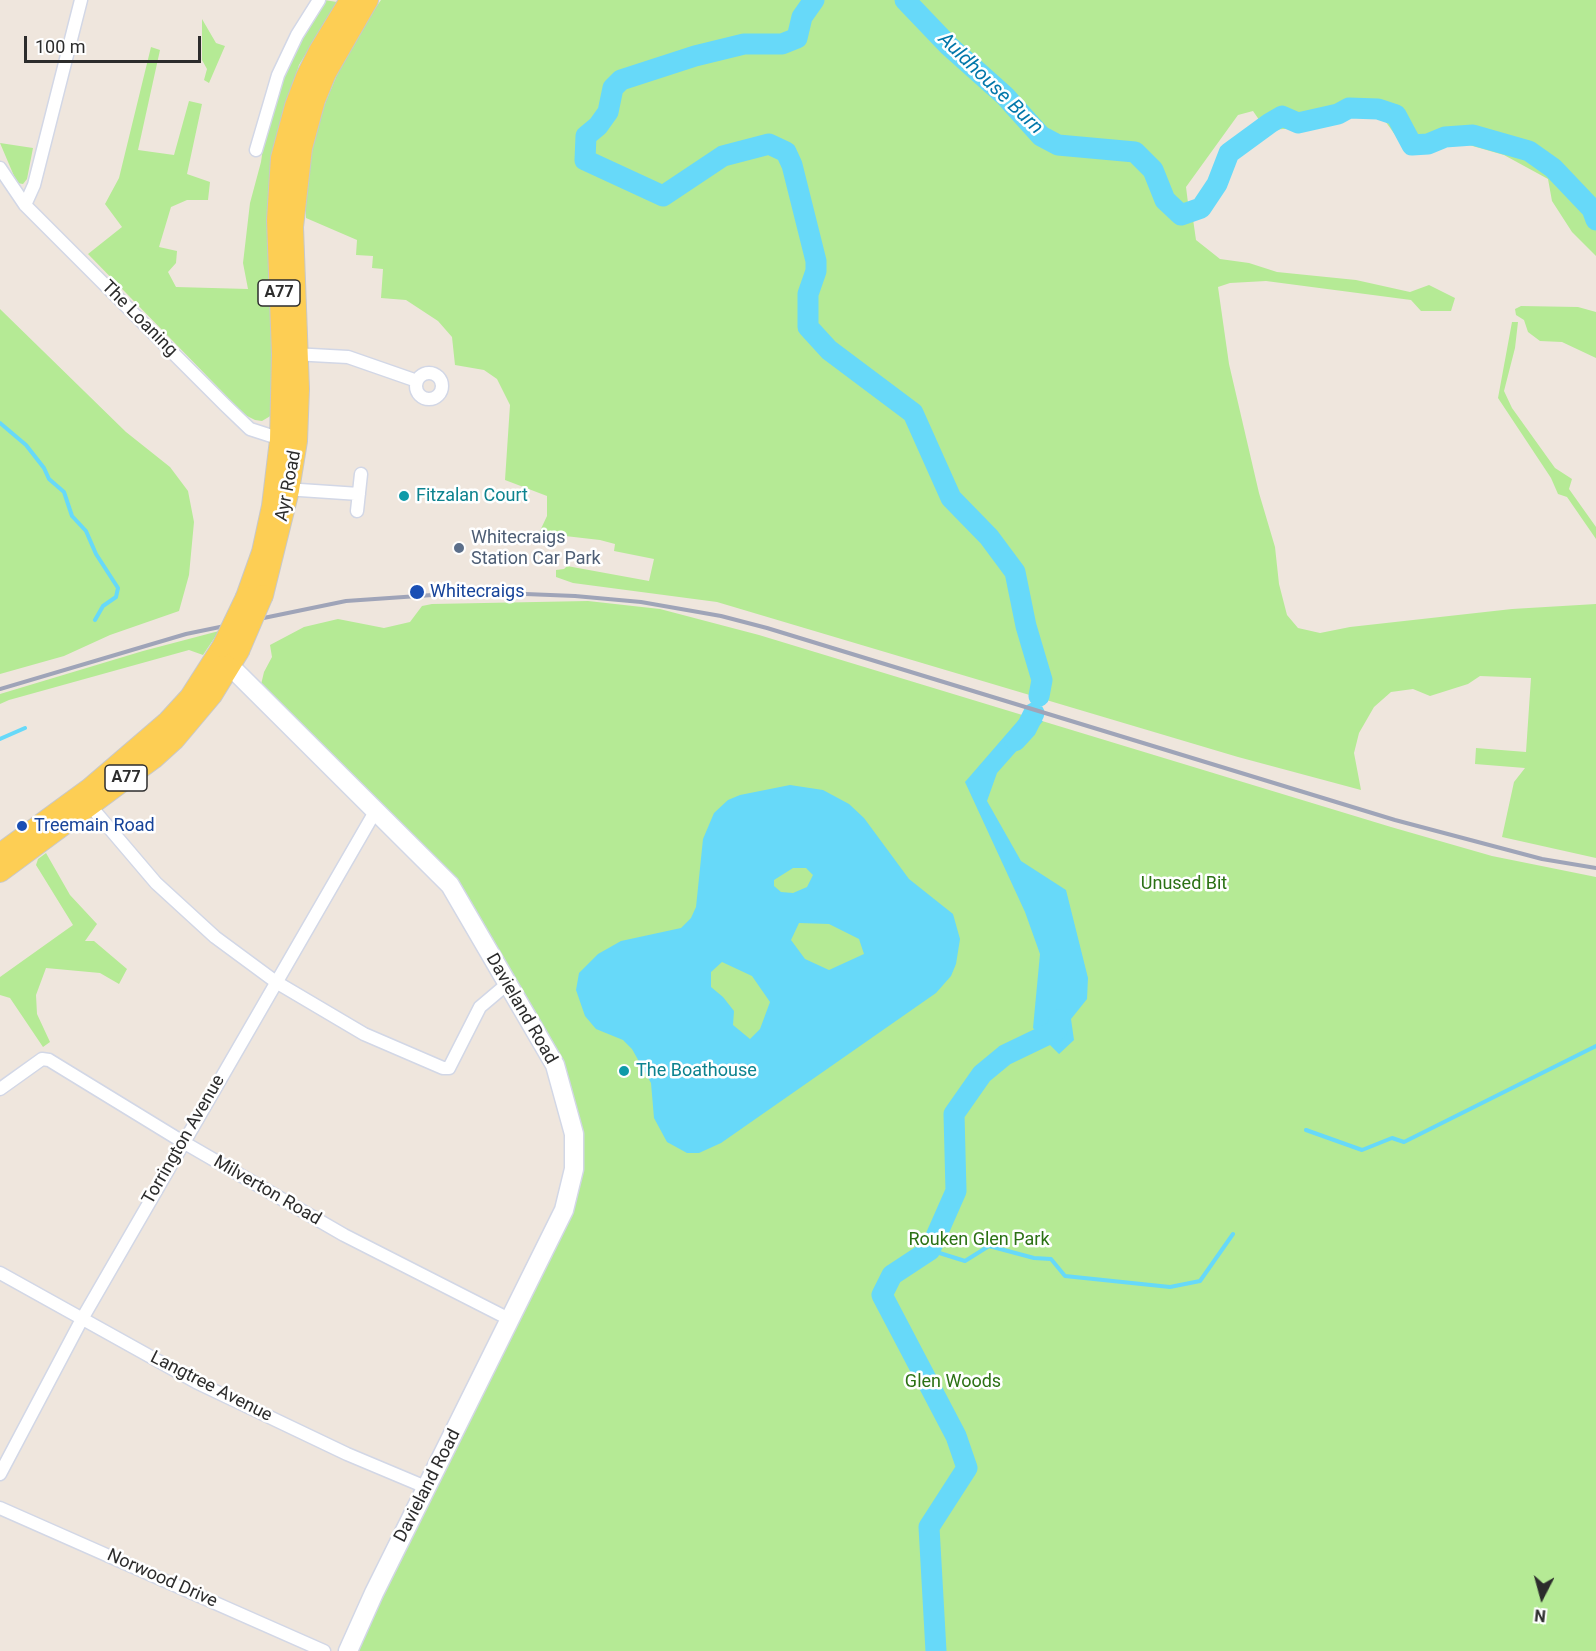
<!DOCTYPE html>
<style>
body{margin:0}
#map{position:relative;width:1596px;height:1651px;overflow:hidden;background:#efe6dd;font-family:Roboto,sans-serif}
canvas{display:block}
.north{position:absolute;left:1512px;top:1567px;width:60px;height:60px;-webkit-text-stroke:4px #fff;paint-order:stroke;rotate:186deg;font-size:16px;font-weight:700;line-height:24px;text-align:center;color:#2c2c2c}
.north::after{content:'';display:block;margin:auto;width:21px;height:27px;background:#2c2c2c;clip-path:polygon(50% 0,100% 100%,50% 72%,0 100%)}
.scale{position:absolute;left:24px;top:36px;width:177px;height:27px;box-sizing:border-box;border:3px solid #2c2c2c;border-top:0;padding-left:8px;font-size:18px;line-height:21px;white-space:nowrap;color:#2c2c2c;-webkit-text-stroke:4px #fff;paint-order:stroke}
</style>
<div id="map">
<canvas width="1596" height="1651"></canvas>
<div class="north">N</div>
<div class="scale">100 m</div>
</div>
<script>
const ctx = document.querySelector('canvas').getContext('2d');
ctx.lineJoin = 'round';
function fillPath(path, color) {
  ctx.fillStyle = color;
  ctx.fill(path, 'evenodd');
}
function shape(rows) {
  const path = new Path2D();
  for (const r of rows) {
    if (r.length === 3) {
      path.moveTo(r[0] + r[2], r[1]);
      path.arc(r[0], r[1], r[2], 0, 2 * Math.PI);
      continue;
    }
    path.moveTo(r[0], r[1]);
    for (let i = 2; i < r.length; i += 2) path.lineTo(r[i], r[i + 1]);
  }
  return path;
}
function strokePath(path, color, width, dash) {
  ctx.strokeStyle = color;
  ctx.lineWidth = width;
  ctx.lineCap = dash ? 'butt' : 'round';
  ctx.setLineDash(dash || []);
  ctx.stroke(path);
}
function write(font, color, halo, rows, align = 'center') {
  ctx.font = font + ' Roboto,sans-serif';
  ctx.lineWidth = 5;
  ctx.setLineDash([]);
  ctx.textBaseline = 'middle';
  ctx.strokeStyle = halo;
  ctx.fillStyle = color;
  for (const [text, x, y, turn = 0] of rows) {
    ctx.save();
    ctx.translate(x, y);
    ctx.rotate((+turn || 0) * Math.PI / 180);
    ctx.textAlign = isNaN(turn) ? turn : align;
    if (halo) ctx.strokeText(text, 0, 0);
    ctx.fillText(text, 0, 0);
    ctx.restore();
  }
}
const green = shape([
 [324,0,337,2,299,65,280,124,270,175,268,223,275,404,272,415,262,421,255,420,245,415,88,254,122,227,105,204,119,178,151,47,160,50,138,150,174,155,189,101,202,104,187,174,210,182,208,200,187,200,171,207,159,247,177,251,176,263,168,272,176,287,248,289,243,263,250,203,261,162,266,127,278,88,301,36],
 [381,0,1596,0,1596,256,1572,232,1552,201,1548,179,1504,155,1455,141,1404,147,1369,99,1302,128,1266,130,1253,111,1238,115,1186,187,1188,203,1191,205,1196,240,1220,259,1249,263,1277,272,1356,280,1410,292,1429,285,1455,298,1451,311,1421,311,1411,300,1266,281,1230,283,1218,287,1229,364,1259,493,1275,547,1279,584,1287,615,1298,628,1320,633,1350,627,1512,609,1596,604,1596,858,1502,837,1514,782,1525,768,1475,764,1476,748,1526,752,1531,678,1480,676,1468,684,1430,696,1413,689,1391,692,1374,707,1359,733,1354,753,1361,790,1238,757,717,602,573,583,556,577,556,570,564,569,567,566,649,581,654,559,614,551,615,544,600,540,539,533,547,516,547,496,505,480,510,405,497,379,484,370,455,365,452,337,438,321,406,300,381,298,383,269,372,268,373,256,356,255,357,240,306,218,305,193,314,139,324,106,341,65,359,32],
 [202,19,216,43,225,46,209,83,204,80,207,69,202,60],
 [0,143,33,148,27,179,23,184,17,183],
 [1521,306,1578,307,1596,312,1596,358,1562,342,1540,341,1528,332,1524,320,1516,315,1515,309],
 [0,309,126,432,170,467,188,491,194,522,189,575,179,611,110,635,64,656,0,674],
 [1512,322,1518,322,1515,348,1504,391,1512,408,1555,468,1572,479,1569,489,1596,527,1596,539,1567,497,1558,494,1551,478,1498,398],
 [588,601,660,609,759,635,1391,827,1492,856,1596,877,1596,1651,349,1651,574,1169,566,1100,450,885,259,693,264,672,272,657,270,645,304,627,338,619,384,628,410,622,422,606,432,604],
 [219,631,203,655,189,650,9,700,0,704,0,694,143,651],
 [46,853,70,895,97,924,85,941,94,941,127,969,119,984,100,973,46,968,36,995,37,1014,50,1042,43,1047,10,998,0,995,0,977,73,925,36,865,38,859]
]);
const water = shape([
 [1023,715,1043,721,997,773,987,801,1021,861,1066,890,1088,978,1087,999,1071,1019,1074,1040,1059,1054,1033,1028,1040,954,1025,912,965,782],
 [790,785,823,790,849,804,864,818,909,879,953,914,960,939,956,964,951,976,936,993,721,1143,699,1153,687,1153,667,1142,654,1118,651,1083,632,1049,623,1040,596,1029,585,1016,576,990,579,973,598,954,621,941,681,928,691,918,696,907,703,839,714,813,728,800,740,795],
 [793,868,806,868,813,875,807,887,793,893,781,892,774,886,774,880],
 [799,923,829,924,859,939,864,954,829,970,805,959,791,940],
 [722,962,752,976,770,1002,760,1029,750,1039,733,1025,734,1011,723,997,711,987,711,972]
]);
const stream = shape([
 [0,423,26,445,44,468,49,479,64,492,72,516,86,531,96,554,118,588,116,597,103,606,95,620],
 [0,739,25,728],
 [1306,1130,1362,1150,1392,1138,1404,1142,1596,1046],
 [930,1250,965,1261,989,1246,1034,1258,1051,1259,1065,1276,1170,1287,1200,1281,1233,1234]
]);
const river = shape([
 [814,0,802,17,797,38,782,44,744,44,695,56,621,80,613,88,608,112,598,126,586,136,585,160,663,196,723,156,769,144,786,152,792,165,816,261,816,271,808,294,808,327,829,350,913,413,951,498,989,537,1015,572,1026,626,1042,680,1039,696],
 [905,0,949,46,1005,96,1041,136,1058,145,1135,152,1153,170,1165,200,1181,215,1201,208,1217,184,1229,153,1270,123,1282,116,1298,123,1338,114,1349,108,1378,109,1396,115,1412,145,1428,144,1445,137,1473,135,1529,151,1553,168,1592,209,1596,220],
 [1015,741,1026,729,1034,713],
 [936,1651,929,1527,967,1468,956,1436,882,1295,892,1275,930,1250,956,1191,954,1114,982,1074,1005,1055,1057,1030,1059,1020]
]);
const street = shape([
 [256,150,278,75,297,35,319,0],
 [0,168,25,205,225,405,250,429,284,440],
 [25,205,34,185,81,0],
 [293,354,348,357,417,381],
 [429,386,13],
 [285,489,359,494],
 [357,511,361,474],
 [87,802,156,883,215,937,276,982,364,1034,443,1068,449,1068,480,1007,506,985],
 [0,1089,42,1059,49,1060,183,1142,344,1235,511,1320],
 [0,1273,196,1382,347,1454,428,1488],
 [0,1474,82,1319,376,810],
 [0,1508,324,1651]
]);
const secondary = shape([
 [219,655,450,885,555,1065,574,1134,574,1169,564,1210,374,1593,348,1651]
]);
const primary = shape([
 [263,595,289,490,297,441,299,389,293,227,302,148,315,100,326,73,368,0],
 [246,597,262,552,272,506,280,440,282,354,277,220,281,158,295,106,306,77,319,51,350,0],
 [0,854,90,788,168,721,190,697,222,647],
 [0,872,153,759,175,739,212,695,239,651]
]);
const rail = shape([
 [0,689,186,634,346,601,476,592,575,596,641,602,721,616,767,628,1395,820,1542,859,1596,868]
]);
const primaryBridge = shape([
 [222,647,246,597],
 [239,651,263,595]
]);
const markers = [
 [404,496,6,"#0f9aa8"],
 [459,548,6,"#5c6f8a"],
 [417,592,8,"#1a4fb4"],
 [22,826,6,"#1a4fb4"],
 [624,1071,6,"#0f9aa8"]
];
const shields = [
 [279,293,42],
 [126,778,42]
];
const shieldNames = [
 ["A77",279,293],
 ["A77",126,778]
];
const streetNames = [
 ["The Loaning",139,319,45],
 ["Ayr Road",289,486,-79],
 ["Davieland Road",521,1009,60],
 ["Torrington Avenue",184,1140,-60],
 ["Milverton Road",267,1191,30],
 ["Langtree Avenue",211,1387,27],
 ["Davieland Road",428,1486,-63],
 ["Norwood Drive",162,1579,24]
];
const cultureNames = [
 ["Fitzalan Court",416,496],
 ["The Boathouse",636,1071]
];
const serviceNames = [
 ["Whitecraigs",471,538],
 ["Station Car Park",471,559]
];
const transitNames = [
 ["Whitecraigs",430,592],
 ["Treemain Road",34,826]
];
const parkNames = [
 ["Unused Bit",1184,884],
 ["Rouken Glen Park",979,1240],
 ["Glen Woods",953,1382]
];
const waterNames = [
 ["Auldhouse Burn",990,84,44]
];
fillPath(green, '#b5ea95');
fillPath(water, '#67d9f9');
strokePath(stream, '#67d9f9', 4);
strokePath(river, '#67d9f9', 21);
strokePath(street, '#d2d7e6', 15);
strokePath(secondary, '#d2d7e6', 21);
strokePath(primary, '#c8c8c8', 22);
strokePath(street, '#fff', 12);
strokePath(secondary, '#fff', 18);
strokePath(primary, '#fdce54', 20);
strokePath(rail, '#9fa4b8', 4);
strokePath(primaryBridge, '#c8c8c8', 22, []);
strokePath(primaryBridge, '#fdce54', 20);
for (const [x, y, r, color] of markers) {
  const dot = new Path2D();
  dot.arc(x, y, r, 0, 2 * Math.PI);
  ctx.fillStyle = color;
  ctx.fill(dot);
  strokePath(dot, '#fff', 2);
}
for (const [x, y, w] of shields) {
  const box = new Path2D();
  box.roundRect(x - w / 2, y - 13, w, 26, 4.5);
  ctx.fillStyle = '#fff';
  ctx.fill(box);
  strokePath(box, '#2c2c2c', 1.5);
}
write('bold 16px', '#2c2c2c', null, shieldNames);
write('18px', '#2c2c2c', '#fff', streetNames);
write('18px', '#0d838f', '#fff', cultureNames, 'left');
write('18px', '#4e5e75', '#fff', serviceNames, 'left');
write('18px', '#164399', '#fff', transitNames, 'left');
write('18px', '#2b7114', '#fff', parkNames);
write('italic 20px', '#0177aa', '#fff', waterNames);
</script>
